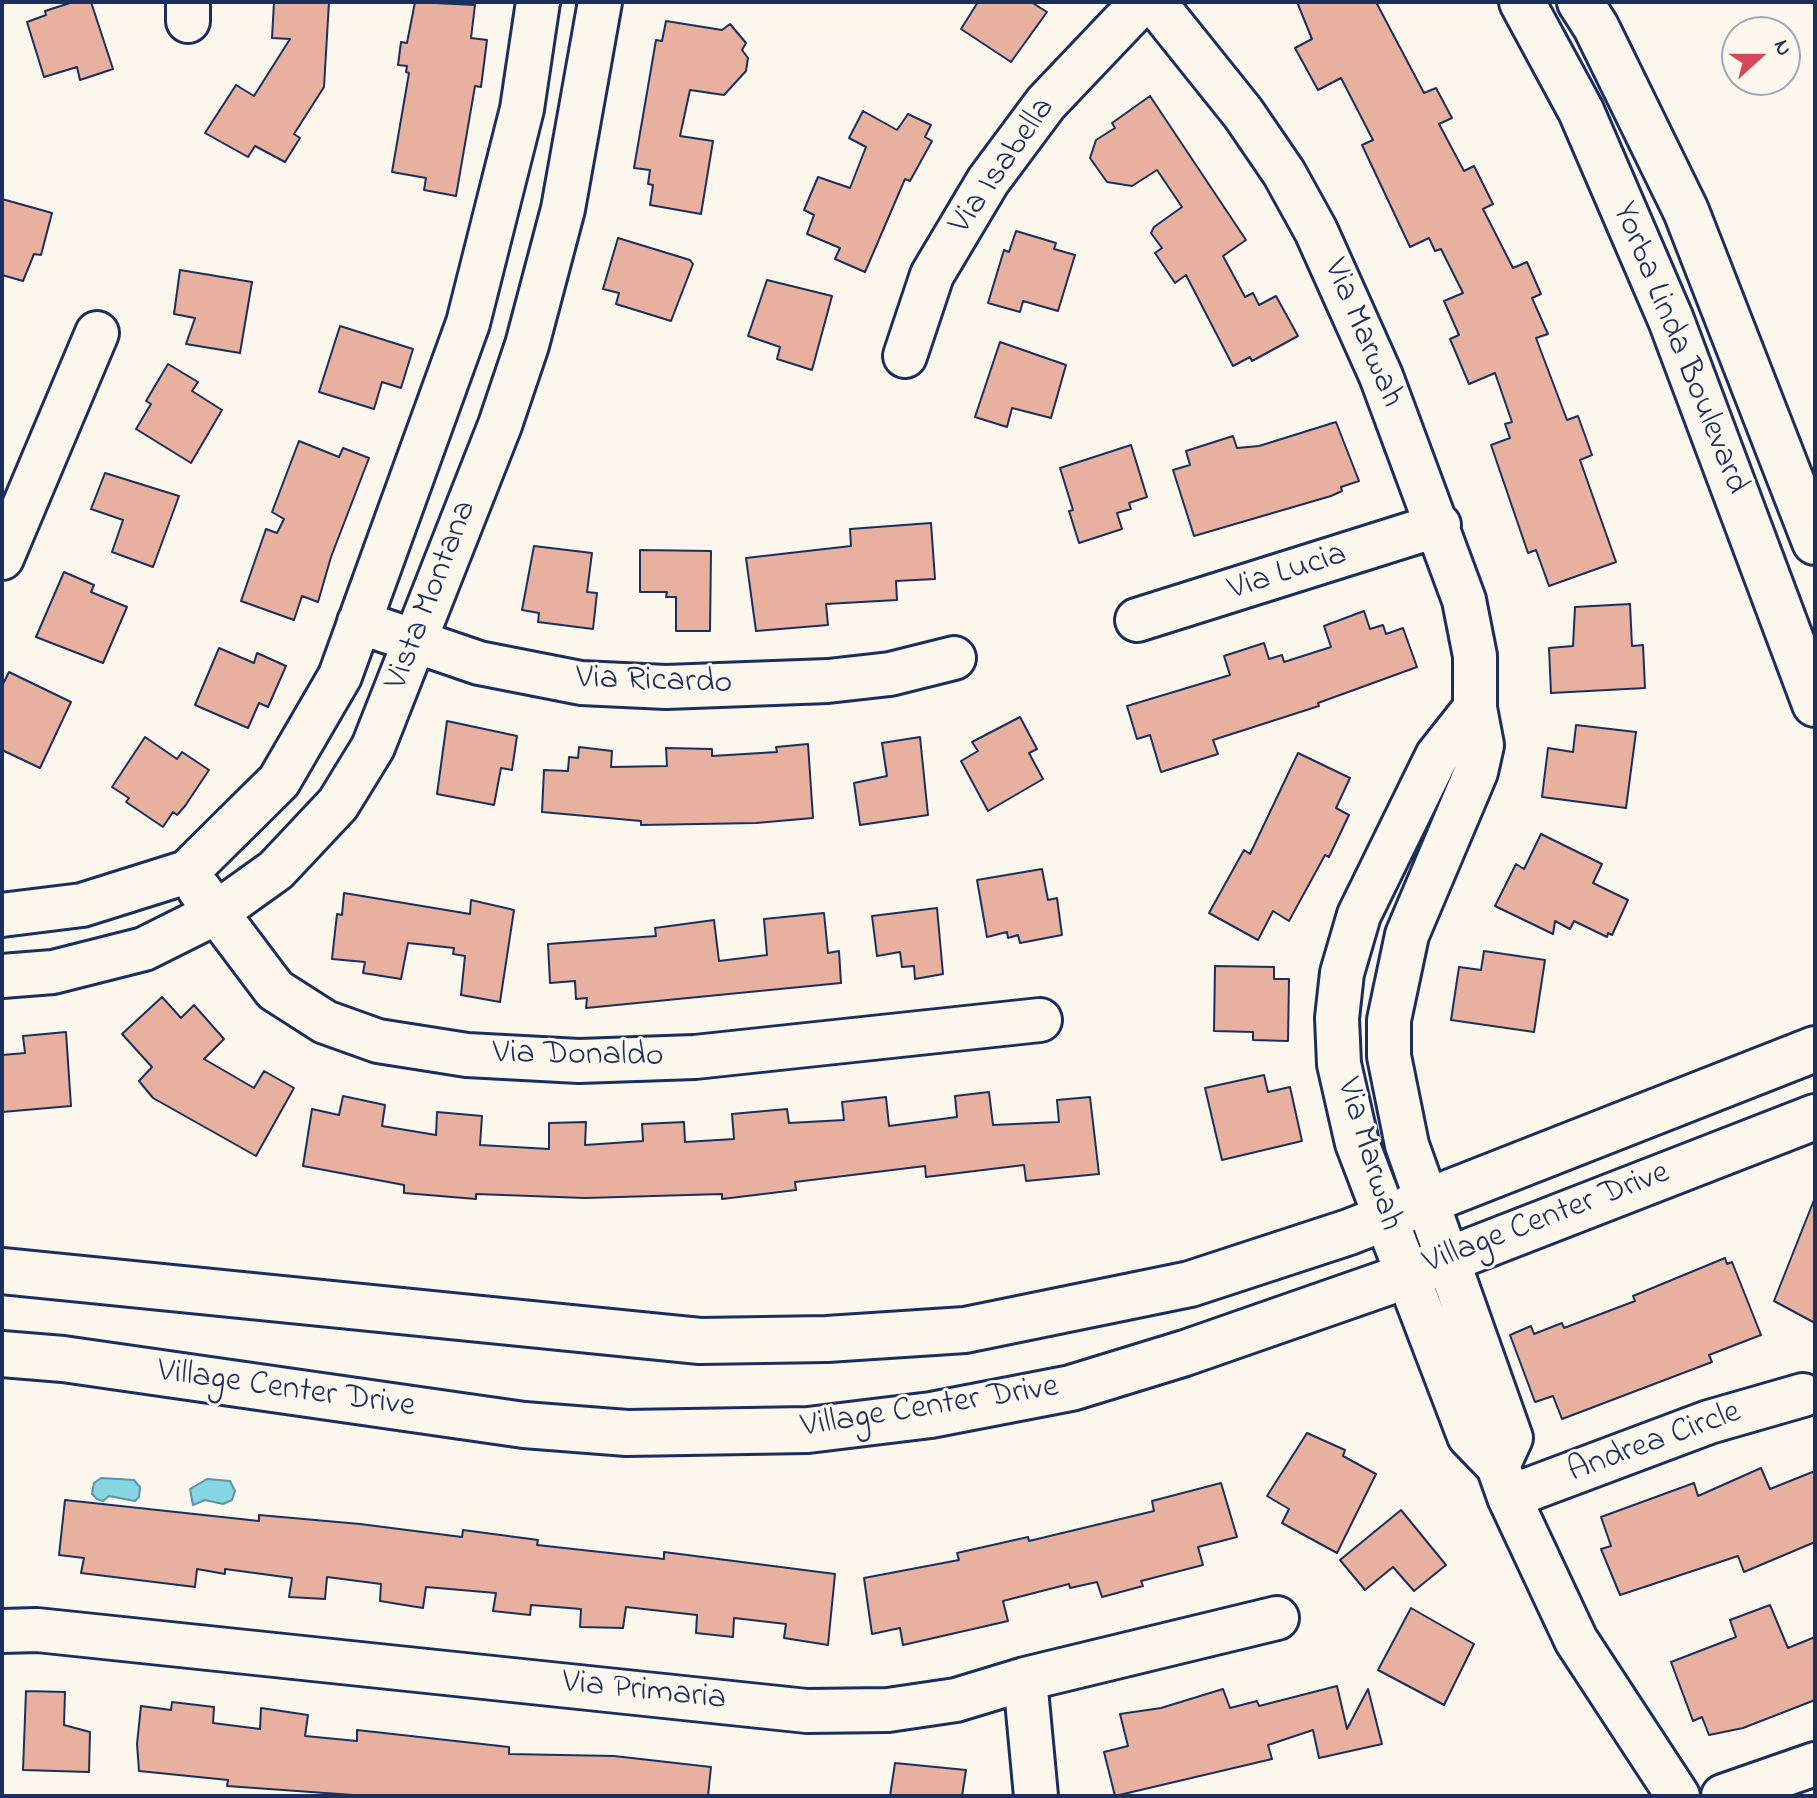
<!DOCTYPE html>
<style>
body{margin:0}
#map{position:relative;width:1817px;height:1798px;overflow:hidden;background:#fbf7ec;font-family:"Indie Flower",sans-serif}
canvas{display:block}
.frame{position:absolute;inset:0;border:4px solid #1b2f5e;pointer-events:none}
.north{position:absolute;left:1721px;top:16px;width:80px;height:80px;box-sizing:border-box;background:#fbf7ec;border:2px solid #a1a7b3;border-radius:50%;rotate:69deg;font-size:22px;font-weight:700;line-height:32px;text-align:center;color:#1b2f5e}
.north::after{content:'';display:block;margin:auto;width:28px;height:36px;background:#d1495b;clip-path:polygon(50% 0,100% 100%,50% 72%,0 100%)}
</style>
<div id="map">
<canvas width="1817" height="1798"></canvas>
<div class="frame"></div>
<div class="north">N</div>
</div>
<script>
const ctx = document.querySelector('canvas').getContext('2d');
ctx.lineJoin = 'round';
function fillPath(path, color) {
  ctx.fillStyle = color;
  ctx.fill(path, 'evenodd');
}
function shape(rows) {
  const path = new Path2D();
  for (const r of rows) {
    path.moveTo(r[0], r[1]);
    for (let i = 2; i < r.length; i += 2) path.lineTo(r[i], r[i + 1]);
  }
  return path;
}
function strokePath(path, color, width, dash) {
  ctx.strokeStyle = color;
  ctx.lineWidth = width;
  ctx.lineCap = dash ? 'butt' : 'round';
  ctx.setLineDash(dash || []);
  ctx.stroke(path);
}
function write(font, color, halo, rows, align = 'center') {
  ctx.font = font + ' "Indie Flower",sans-serif';
  ctx.lineWidth = 6;
  ctx.setLineDash([]);
  ctx.textBaseline = 'middle';
  ctx.strokeStyle = halo;
  ctx.fillStyle = color;
  for (const [text, x, y, turn = 0] of rows) {
    ctx.save();
    ctx.translate(x, y);
    ctx.rotate((+turn || 0) * Math.PI / 180);
    ctx.textAlign = isNaN(turn) ? turn : align;
    if (halo) ctx.strokeText(text, 0, 0);
    ctx.fillText(text, 0, 0);
    ctx.restore();
  }
}
const water = shape([
 [101,1478,134,1480,140,1487,139,1497,135,1501,109,1496,103,1501,97,1499,92,1494,94,1483,101,1478],
 [207,1479,230,1481,235,1491,232,1500,223,1504,205,1500,193,1505,190,1489,207,1479]
]);
const building = shape([
 [73,2,91,2,113,69,80,80,77,67,44,77,27,22,46,15,45,11,73,2],
 [274,2,329,2,324,87,294,134,300,138,285,162,255,146,248,157,205,133,236,85,254,96,290,39,272,38,274,2],
 [415,2,475,5,471,38,487,40,481,87,475,86,456,196,424,190,426,178,392,172,409,73,406,72,407,66,398,65,401,42,407,43,415,2],
 [978,2,1031,2,1047,12,1011,62,961,29,978,2],
 [1297,2,1376,2,1424,93,1436,88,1452,118,1439,124,1464,171,1474,166,1493,204,1483,209,1513,268,1527,262,1541,294,1532,298,1548,334,1536,338,1567,420,1578,416,1592,455,1580,460,1616,562,1549,586,1536,550,1528,553,1491,445,1510,438,1505,424,1512,422,1495,373,1469,384,1450,339,1459,335,1444,301,1463,293,1441,249,1435,251,1429,238,1410,247,1362,145,1373,140,1341,78,1318,90,1295,48,1312,39,1297,2],
 [666,21,722,30,730,24,746,43,742,50,748,58,746,71,724,95,690,90,680,136,713,141,701,214,650,205,653,185,648,184,650,170,634,168,656,40,662,41,666,21],
 [1150,96,1246,240,1223,256,1245,297,1253,293,1259,305,1276,296,1298,336,1252,361,1250,357,1233,366,1186,275,1175,283,1155,253,1162,248,1151,233,1154,227,1182,207,1157,170,1132,186,1107,182,1090,158,1096,140,1115,128,1112,123,1150,96],
 [863,111,897,130,908,114,931,125,925,137,932,141,910,181,905,179,865,272,835,259,840,248,807,234,814,215,804,210,818,177,850,188,866,147,849,138,863,111],
 [2,199,52,213,41,255,34,254,23,281,2,275,2,199],
 [1016,231,1056,243,1054,249,1075,255,1058,311,1023,301,1020,312,988,303,1004,250,1009,252,1016,231],
 [618,238,690,260,693,264,671,321,616,304,619,293,603,289,618,238],
 [180,270,252,282,240,353,186,344,195,318,174,314,180,270],
 [767,280,832,296,812,370,777,359,780,347,748,336,767,280],
 [340,326,413,349,401,388,382,382,374,409,319,392,340,326],
 [1000,342,1066,365,1051,418,1012,408,1007,427,975,417,1000,342],
 [168,364,198,382,192,391,222,410,191,463,136,429,151,404,146,401,168,364],
 [1336,422,1359,481,1341,487,1342,491,1331,496,1194,536,1173,470,1190,465,1186,451,1233,436,1237,448,1259,446,1336,422],
 [299,441,339,457,343,448,369,458,331,557,318,602,302,596,294,620,241,601,266,529,277,533,284,519,272,512,299,441],
 [1131,445,1147,497,1129,503,1131,509,1117,513,1122,529,1079,543,1069,511,1073,510,1060,468,1131,445],
 [105,473,179,496,153,567,112,552,123,520,91,509,105,473],
 [931,523,935,579,896,581,897,600,826,604,828,625,756,631,746,558,851,546,850,529,931,523],
 [534,546,592,553,587,592,597,593,593,629,538,622,539,613,522,610,534,546],
 [640,550,711,551,710,631,676,631,676,597,666,597,667,592,640,592,640,550],
 [64,572,94,585,91,592,127,607,103,663,36,637,64,572],
 [1630,604,1632,646,1643,645,1645,688,1551,693,1549,648,1573,646,1575,607,1630,604],
 [1364,611,1370,629,1383,625,1386,634,1403,628,1417,667,1318,703,1319,706,1213,740,1218,754,1161,772,1150,735,1137,739,1127,706,1230,675,1224,656,1264,643,1269,659,1282,655,1284,662,1331,647,1324,626,1364,611],
 [219,648,254,663,257,653,286,666,268,707,259,703,248,728,195,705,219,648],
 [9,672,71,702,40,768,2,750,2,686,9,672],
 [1020,717,1037,749,1029,753,1043,779,988,811,961,761,978,751,972,742,1020,717],
 [447,721,517,736,512,770,501,768,494,805,437,794,447,721],
 [1576,725,1636,732,1626,808,1542,797,1548,748,1573,752,1576,725],
 [145,737,177,759,182,752,209,770,185,806,177,815,173,812,163,827,126,802,129,798,112,787,145,737],
 [920,737,928,815,860,825,854,783,887,776,882,743,920,737],
 [808,744,813,818,756,823,641,825,641,821,542,812,544,770,568,771,569,757,578,758,579,747,612,751,611,767,667,766,666,748,712,749,712,756,777,752,776,747,808,744],
 [1298,753,1350,778,1336,808,1349,815,1329,857,1325,855,1289,921,1273,911,1258,940,1209,913,1244,850,1250,854,1298,753],
 [1541,834,1602,864,1593,883,1628,900,1612,935,1608,933,1607,937,1574,921,1570,929,1555,921,1553,934,1495,906,1516,864,1524,869,1541,834],
 [1042,869,1048,900,1057,898,1062,935,1020,943,1018,935,1008,938,1007,932,987,937,977,880,1042,869],
 [344,893,470,914,471,900,514,910,500,1002,461,995,465,956,453,954,454,948,408,943,401,979,363,973,365,962,332,959,337,914,342,915,344,893],
 [937,908,943,974,915,979,914,966,902,967,900,952,877,956,872,916,937,908],
 [824,913,828,953,839,951,841,983,586,1008,587,998,576,999,575,981,550,983,548,944,656,936,655,928,714,920,719,961,767,955,764,919,824,913],
 [1484,951,1545,960,1534,1032,1451,1020,1459,967,1481,970,1484,951],
 [1215,966,1274,967,1274,979,1289,979,1288,1041,1253,1040,1253,1032,1214,1031,1215,966],
 [162,997,181,1018,194,1005,224,1039,204,1059,254,1088,264,1071,294,1088,256,1156,153,1098,139,1081,152,1067,122,1034,162,997],
 [66,1032,71,1106,2,1112,2,1055,25,1053,23,1036,66,1032],
 [1264,1075,1268,1092,1290,1087,1302,1141,1222,1160,1205,1088,1264,1075],
 [989,1092,993,1125,1059,1122,1057,1100,1090,1097,1099,1174,1026,1181,1024,1165,926,1177,925,1166,795,1182,796,1190,722,1199,722,1194,585,1198,476,1194,476,1199,404,1193,404,1185,303,1166,312,1109,339,1115,343,1096,385,1105,382,1126,436,1135,437,1112,482,1116,480,1145,549,1149,549,1123,586,1122,585,1145,643,1141,642,1124,684,1122,685,1142,734,1139,732,1114,787,1109,789,1123,844,1120,842,1102,886,1097,889,1126,957,1117,955,1096,989,1092],
 [1814,1200,1815,1200,1815,1323,1774,1301,1814,1200],
 [1725,1258,1727,1264,1732,1262,1761,1335,1709,1355,1712,1362,1562,1419,1553,1396,1535,1402,1510,1335,1531,1326,1534,1334,1562,1323,1564,1328,1635,1301,1633,1296,1725,1258],
 [1307,1433,1345,1450,1343,1456,1376,1474,1337,1553,1282,1523,1289,1509,1267,1496,1307,1433],
 [1761,1468,1770,1489,1815,1471,1815,1542,1744,1572,1738,1556,1620,1595,1601,1549,1611,1546,1601,1517,1694,1483,1698,1496,1761,1468],
 [1221,1483,1237,1537,1198,1547,1203,1565,1141,1581,1143,1586,1102,1597,1097,1582,1070,1588,1069,1584,1003,1601,1008,1621,903,1645,900,1628,872,1634,864,1578,959,1560,957,1553,1028,1537,1029,1541,1154,1511,1152,1501,1221,1483],
 [65,1500,259,1521,259,1515,360,1524,462,1537,463,1530,538,1540,537,1545,664,1559,664,1552,835,1574,828,1645,784,1638,786,1624,734,1618,733,1637,696,1633,697,1615,626,1607,623,1628,580,1627,581,1609,531,1605,530,1615,493,1611,496,1593,426,1587,423,1608,380,1601,381,1584,327,1577,325,1599,289,1597,292,1578,225,1569,225,1574,197,1569,195,1587,81,1573,84,1558,59,1555,65,1500],
 [1401,1510,1446,1565,1414,1591,1393,1567,1365,1590,1340,1560,1401,1510],
 [1770,1605,1788,1648,1815,1637,1815,1700,1743,1728,1709,1735,1702,1717,1693,1721,1671,1662,1736,1637,1730,1620,1770,1605],
 [1411,1608,1474,1644,1444,1705,1378,1670,1411,1608],
 [1337,1686,1347,1729,1368,1689,1382,1744,1319,1758,1313,1730,1268,1745,1272,1759,1115,1796,1104,1752,1128,1746,1120,1714,1161,1708,1223,1689,1230,1708,1257,1701,1259,1706,1337,1686],
 [26,1691,65,1692,64,1725,90,1732,89,1772,23,1770,26,1691],
 [172,1702,214,1707,213,1723,260,1729,261,1708,308,1715,305,1736,357,1741,357,1730,509,1747,509,1754,614,1756,711,1767,708,1796,367,1796,227,1786,228,1780,139,1771,137,1744,141,1706,171,1710,172,1702],
 [895,1763,966,1770,962,1796,890,1796,895,1763]
]);
const minor = shape([
 [1154,2,1243,113,1284,173,1316,231,1381,376,1464,600,1475,656,1475,708,1482,745,1476,772,1407,935,1389,1020,1389,1056,1407,1145,1511,1438,1498,1466],
 [188,21,188,2],
 [905,356,932,275,988,181,1046,103,1142,2],
 [2,558,97,333],
 [1137,620,1439,525],
 [359,622,479,663,581,683,666,687,828,681,890,674,954,658],
 [1475,708,1437,756,1359,915,1342,973,1337,1018,1339,1064,1357,1143,1469,1436,1498,1466,1509,1497,1576,1640,1678,1796],
 [199,889,275,990,325,1022,378,1041,467,1055,579,1061,695,1057,1040,1020],
 [2,915,82,905,187,872,279,781,340,676,468,323,522,109,538,2],
 [2,976,53,972,144,949,216,913,276,870,338,804,373,747,500,425,527,345,563,209,600,2],
 [1509,1497,1709,1422,1803,1395],
 [2,1631,37,1630,807,1711,888,1710,956,1700,1025,1679,1277,1618],
 [1025,1679,1036,1796],
 [1723,1796,1815,1764]
]);
const major = shape([
 [1522,2,1581,111,1671,320,1815,704],
 [1580,2,1596,27,1686,211,1815,542],
 [2,1271,700,1341,827,1339,965,1330,1190,1284,1349,1232,1815,1049],
 [2,1354,63,1359,524,1425,627,1433,808,1430,931,1415,1071,1388,1185,1353,1406,1276,1815,1117]
]);
const streetNames = [
 ["Via Isabella",1004,167,-55],
 ["Via Marwah",1361,334,67],
 ["Yorba Linda Boulevard",1678,349,68],
 ["Via Lucia",1288,574,-18],
 ["Vista Montana",433,596,-69],
 ["Via Ricardo",654,683,2],
 ["Via Donaldo",578,1057,1],
 ["Via Marwah",1367,1155,73],
 ["Village Center Drive",1547,1220,-21],
 ["Village Center Drive",286,1391,8],
 ["Village Center Drive",930,1409,-9],
 ["Andrea Circle",1655,1444,-20],
 ["Via Primaria",644,1693,6]
];
fillPath(water, '#85d6e0');
strokePath(water, '#5b93ac', 2);
fillPath(building, '#e8b09e');
strokePath(building, '#1b2f5e', 2);
strokePath(minor, '#1b2f5e', 48);
strokePath(major, '#1b2f5e', 50);
strokePath(minor, '#fbf7ec', 42);
strokePath(major, '#fbf7ec', 44);
write('34px', '#1b2f5e', '#fbf7ec', streetNames);
</script>
